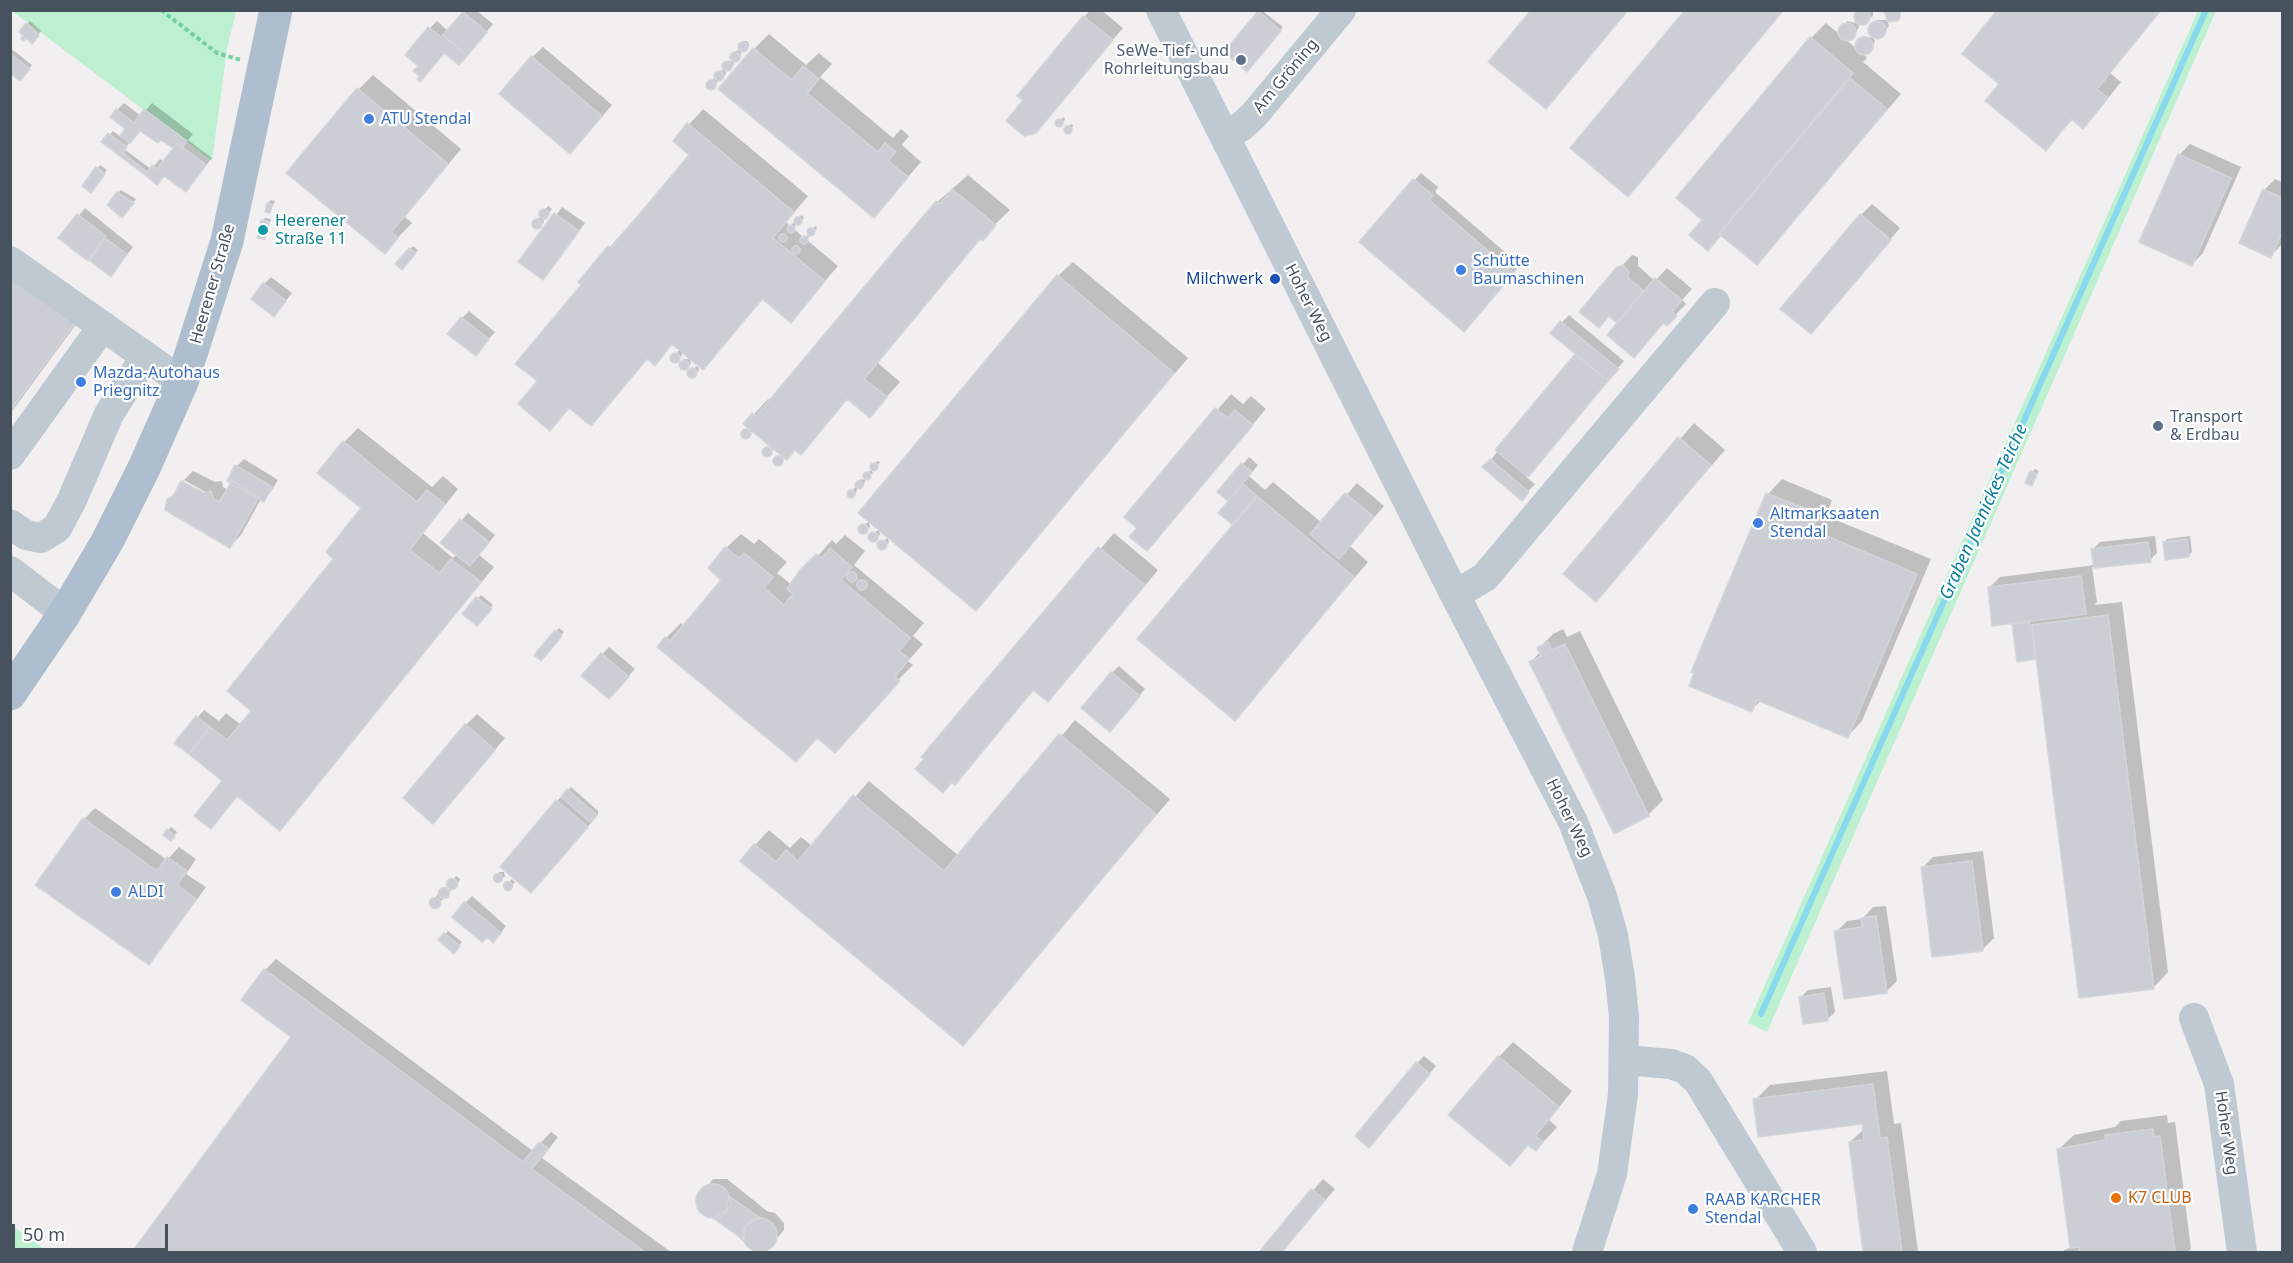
<!DOCTYPE html>
<meta charset="utf-8">
<style>
body{margin:0}
#map{position:relative;width:2293px;height:1263px;overflow:hidden;background:#f1efef;font-family:"Noto Sans",sans-serif}
canvas{display:block}
.frame{position:absolute;inset:0;border:12px solid #46525d;pointer-events:none}
.scale{position:absolute;left:12px;top:1224px;width:156px;height:27px;box-sizing:border-box;border:3px solid #46525d;border-top:0;padding-left:8px;font-size:18px;line-height:21px;white-space:nowrap;color:#46525d;-webkit-text-stroke:4px #fff;paint-order:stroke}
</style>
<div id="map">
<canvas width="2293" height="1263"></canvas>
<div class="frame"></div>
<div class="scale">50 m</div>
</div>
<script>
const ctx = document.querySelector('canvas').getContext('2d');
ctx.lineJoin = 'round';
function fillPath(path, color) {
  ctx.fillStyle = color;
  ctx.fill(path, 'evenodd');
}
function shape(rows) {
  const path = new Path2D();
  for (const r of rows) {
    if (r.length === 3) {
      path.moveTo(r[0] + r[2], r[1]);
      path.arc(r[0], r[1], r[2], 0, 2 * Math.PI);
      continue;
    }
    path.moveTo(r[0], r[1]);
    for (let i = 2; i < r.length; i += 2) path.lineTo(r[i], r[i + 1]);
  }
  return path;
}
function strokePath(path, color, width, dash) {
  ctx.strokeStyle = color;
  ctx.lineWidth = width;
  ctx.lineCap = dash ? 'butt' : 'round';
  ctx.setLineDash(dash || []);
  ctx.stroke(path);
}
function write(font, color, halo, rows, align = 'center') {
  ctx.font = font + ' "Noto Sans",sans-serif';
  ctx.lineWidth = 4.5;
  ctx.setLineDash([]);
  ctx.textBaseline = 'middle';
  ctx.strokeStyle = halo;
  ctx.fillStyle = color;
  for (const [text, x, y, turn = 0] of rows) {
    ctx.save();
    ctx.translate(x, y);
    ctx.rotate((+turn || 0) * Math.PI / 180);
    ctx.textAlign = isNaN(turn) ? turn : align;
    if (halo) ctx.strokeText(text, 0, 0);
    ctx.fillText(text, 0, 0);
    ctx.restore();
  }
}
const green = shape([
 [12,11,236,11,227,49,212,161],
 [2198,11,2216,11,1767,1032,1748,1023],
 [10,1225,11,1225,48,1252,11,1252]
]);
const shadow = shape([
 [466,10,476,10,493,24,466,56,445,51,422,76,420,65,430,28,437,21,448,31],
 [1090,10,1101,10,1123,28,1035,132,1025,100,1019,95],
 [1261,10,1283,27,1250,67,1226,52],
 [1533,10,1629,10,1546,107],
 [1687,10,1784,10,1628,195],
 [1858,10,1873,10,1873,16,1862,24,1857,22,1859,27,1855,34,1846,40,1856,48,1863,36,1872,38,1871,27,1877,20,1888,20,1885,10,1902,10,1896,20,1887,20,1889,26,1882,36,1873,35,1875,42,1871,49,1863,54,1867,58,1863,62,1901,94,1757,263,1723,234,1708,249,1704,220,1678,198,1811,38,1826,23,1839,34,1847,21,1856,23],
 [1999,10,2162,10,2110,73,2121,82,2097,112,2082,127,2073,119,2046,149,2001,83],
 [30,21,41,31,35,39,21,32],
 [769,34,806,65,819,53,832,64,820,77,893,138,901,129,909,136,902,145,921,162,874,216,754,49],
 [745,45,4],
 [543,47,612,105,581,141,532,57],
 [13,50,32,65,23,76,10,71,10,53],
 [741,50,741,56,733,60,734,65,725,69,726,74,723,77,717,78,716,73,725,69,724,64,733,60,732,54,735,51],
 [373,75,461,149,405,217,412,223,384,252,359,89],
 [714,78,718,81,712,89,708,86],
 [124,103,141,116,152,103,193,134,188,140,212,158,186,190,165,175,157,183,104,142,113,131,121,137,127,129,117,110],
 [141,129,175,148,164,162,160,159,151,169,124,149],
 [703,109,808,196,786,222,790,226,802,215,804,218,796,224,794,229,803,237,810,235,807,240,838,266,791,321,764,298,703,368,684,352,676,362,672,359,680,349,674,343,654,363,648,358,590,424,570,408,550,429,539,381,583,284,610,247,691,154,675,140],
 [1064,117,1065,120,1058,125,1057,122],
 [1070,124,1073,125,1072,129,1066,131],
 [2190,144,2241,167,2203,253,2192,264,2179,155],
 [100,165,107,170,94,188,97,168],
 [1421,173,1438,187,1435,192,1520,265,1471,323,1361,241],
 [968,175,1010,210,981,238,878,363,900,382,870,416,849,398,801,453,796,449,784,455,782,463,776,464,775,458,783,454,773,446,774,450,765,454,764,449,772,445,753,430,747,438,743,435,750,427,746,423,768,399,771,401,937,202],
 [2275,179,2282,182,2282,244,2271,256,2264,190],
 [121,190,136,199,125,213,118,193],
 [271,200,275,201,270,212,268,203],
 [1872,204,1900,228,1811,332,1861,215],
 [548,206,552,209,545,217,541,214],
 [562,207,585,223,543,278,521,262],
 [85,208,133,247,111,275,89,258,77,253,60,238],
 [265,218,271,219,265,238,262,221],
 [537,218,543,218,544,223,535,227,534,222],
 [816,226,817,229,810,234,809,231],
 [413,246,418,250,402,268,397,264],
 [1632,255,1638,257,1638,266,1655,281,1667,268,1692,289,1682,300,1686,304,1667,324,1664,322,1619,323,1610,315,1599,326,1621,267],
 [1073,262,1188,358,976,609,1058,276],
 [10,277,88,308,10,414],
 [271,277,292,293,280,308,264,284],
 [469,311,495,332,476,354,462,318],
 [1569,315,1624,361,1526,477,1535,484,1522,498,1485,467,1577,354,1552,333],
 [684,359,690,359,691,364,682,368,681,363],
 [698,366,699,371,690,375,689,370],
 [1231,394,1243,404,1251,396,1266,409,1146,549,1139,528,1126,517],
 [1694,423,1725,450,1596,600,1565,574],
 [358,428,432,487,443,476,458,489,423,533,453,558,457,554,443,542,468,513,495,535,479,555,494,567,280,829,239,795,211,827,224,781,176,743,204,710,219,721,226,713,241,725,253,710,363,508,344,442],
 [1249,457,1258,465,1249,476,1265,490,1273,482,1322,523,1357,483,1384,506,1350,546,1368,562,1235,719,1235,525,1231,501,1219,491],
 [244,459,278,480,270,493,261,499,241,535,230,546,169,500,184,480,184,484,209,498,211,495,184,480,193,471,215,482,222,481,223,487,228,490,237,466],
 [877,461,880,462,876,469,872,468],
 [2035,469,2039,471,2031,484,2032,472],
 [871,470,873,473,866,478,864,476],
 [861,479,865,480,864,484,858,487,856,493,853,496,849,495],
 [1782,479,1832,500,1826,516,1931,559,1862,721,1848,736,1762,700,1751,710,1768,494],
 [869,522,870,527,861,532,860,526],
 [879,530,880,535,871,539,870,534],
 [1114,533,1158,570,1062,685,1048,700,1035,689,955,783,923,756],
 [741,534,754,544,759,539,787,562,777,573,792,585,832,540,836,544,845,535,865,551,854,565,924,623,913,636,923,644,908,661,913,665,897,681,818,737,796,760,666,638,681,623,684,627,723,580,726,548],
 [2155,536,2157,553,2150,560,2092,567,2097,602,2094,605,2122,602,2168,972,2154,987,2038,656,2036,658,2014,624,2017,621,1989,588,2000,577,2095,565,2093,549,2100,542],
 [2190,536,2192,552,2189,555,2164,542,2167,539],
 [888,538,889,543,880,547,880,542],
 [481,595,493,605,480,621,464,614],
 [559,628,564,632,541,659,536,655],
 [1563,629,1567,637,1580,631,1663,800,1648,815,1614,832,1531,662,1540,652,1539,648,1553,634],
 [609,647,635,669,616,690,583,675],
 [1119,666,1145,689,1116,723,1112,673],
 [477,714,505,738,433,822,466,725],
 [1075,720,1170,799,963,1044,755,845,769,830,790,848,801,837,812,846,869,781,959,856],
 [571,787,598,811,598,815,531,891,557,801],
 [95,808,167,860,179,847,196,859,186,874,206,887,159,952,148,963,84,819],
 [171,827,177,832,174,836,168,830],
 [1983,851,1994,938,1983,949,1922,868,1933,857],
 [499,872,504,872,505,877,497,880],
 [456,876,460,879,458,884,450,887,451,891,435,907,432,901,443,889,449,887],
 [512,879,515,882,508,889,506,886],
 [472,896,506,926,500,934,487,936,465,903],
 [1886,906,1897,981,1886,992,1836,932,1847,921,1862,919,1873,907],
 [448,931,462,942,454,952,440,940],
 [276,959,533,1151,551,1132,558,1137,542,1158,671,1252,134,1252,293,1037,265,970],
 [1831,987,1835,1012,1828,1019,1801,997,1808,990],
 [1513,1042,1572,1091,1549,1120,1557,1127,1550,1135,1536,1149,1529,1144,1510,1164,1499,1057],
 [1424,1056,1436,1066,1375,1139,1417,1063],
 [1887,1071,1894,1124,1901,1123,1918,1252,1864,1252,1850,1142,1864,1129,1863,1123,1755,1100,1770,1085],
 [2167,1115,2168,1123,2175,1122,2191,1249,2187,1252,2061,1252,2071,1247,2059,1149,2074,1135,2115,1127,2121,1121],
 [713,1179,727,1179,767,1211,775,1213,784,1223,784,1230,768,1249,754,1250,714,1217,701,1211,698,1198],
 [1323,1179,1335,1189,1282,1252,1261,1252]
]);
const stream = shape([
 [1761,1014,2206,10]
]);
const building = shape([
 [1862,17,8],
 [1531,10,1628,10,1546,109,1488,62,1531,10],
 [1685,10,1782,12,1628,197,1570,148,1685,10],
 [1884,10,1900,10,1900,18,1897,21,1888,22,1884,10],
 [1997,10,2161,10,2097,89,2108,98,2083,129,2071,119,2046,151,1985,101,1999,84,1962,54,1997,10],
 [1258,11,1281,31,1247,72,1224,52,1258,11],
 [463,12,487,32,467,56,443,35,463,12],
 [1083,16,1113,40,1036,133,1024,136,1006,121,1023,100,1017,96,1083,16],
 [1877,30,9],
 [26,23,39,35,32,44,26,38,24,41,21,39,23,36,19,32,26,23],
 [1847,32,9],
 [428,27,441,37,443,35,467,56,459,65,444,53,420,82,417,79,420,76,413,71,418,66,405,55,428,27],
 [1810,37,1853,73,1719,234,1721,235,1708,251,1689,235,1702,220,1676,198,1810,37],
 [1864,46,9],
 [743,47,5],
 [753,48,792,80,803,66,819,79,807,93,878,152,885,143,896,152,888,161,908,177,874,218,718,89,753,48],
 [735,57,5],
 [10,54,30,69,20,81,10,73,10,54],
 [531,56,602,116,570,154,499,94,531,56],
 [727,66,5],
 [719,76,5],
 [1850,78,1887,109,1757,265,1719,234,1850,78],
 [711,85,5],
 [357,88,448,164,391,232,398,238,385,254,286,173,357,88],
 [116,109,134,123,144,109,187,141,182,147,177,143,173,148,161,140,158,143,140,131,130,143,120,136,125,129,110,117,116,109],
 [1059,123,4],
 [687,123,794,212,773,238,825,281,791,323,762,299,703,370,672,344,655,366,647,359,591,426,569,408,550,431,518,404,537,381,515,364,581,285,578,282,608,246,611,248,689,155,673,141,687,123],
 [1068,130,4],
 [108,133,127,147,123,153,147,172,145,175,101,142,108,133],
 [177,143,206,165,186,192,164,176,157,185,145,175,152,165,157,169,177,143],
 [2178,154,2231,178,2192,266,2139,242,2178,154],
 [96,167,105,174,91,193,82,186,96,167],
 [1413,179,1433,195,1429,200,1514,273,1464,332,1359,242,1413,179],
 [952,189,996,225,983,241,980,239,864,379,887,397,870,418,847,399,801,455,795,450,787,460,743,424,752,413,756,416,936,201,940,204,952,189],
 [2263,189,2282,198,2282,233,2271,258,2239,243,2263,189],
 [117,192,134,203,122,218,107,205,117,192],
 [267,203,272,204,270,213,265,212,267,203],
 [544,214,5],
 [554,213,579,231,543,280,518,262,554,213],
 [77,214,106,236,88,261,58,238,77,214],
 [1860,214,1891,240,1811,334,1780,309,1860,214],
 [798,221,4],
 [537,224,5],
 [261,220,269,222,265,239,257,238,261,220],
 [791,229,4],
 [811,232,4],
 [783,238,4],
 [804,240,4],
 [105,238,127,254,111,277,89,260,105,238],
 [796,250,4],
 [409,248,416,253,402,270,395,264,409,248],
 [1623,265,1629,272,1628,278,1644,291,1617,323,1609,316,1599,328,1579,312,1616,268,1623,265],
 [1057,275,1174,373,976,611,858,513,1057,275],
 [10,276,75,323,10,411,10,276],
 [1655,278,1682,300,1672,312,1677,316,1667,326,1663,323,1634,358,1607,335,1655,278],
 [263,283,286,301,274,317,251,299,263,283],
 [461,317,489,339,476,356,447,334,461,317],
 [1560,321,1619,369,1608,381,1550,333,1560,321],
 [675,358,5],
 [1575,354,1608,381,1528,477,1495,450,1575,354],
 [684,365,5],
 [692,373,5],
 [1215,408,1228,418,1235,410,1253,425,1147,551,1129,537,1137,528,1124,517,1215,408],
 [746,434,5],
 [1678,437,1711,465,1596,602,1563,574,1678,437],
 [343,441,417,502,427,490,445,504,410,550,439,573,451,559,481,582,280,831,237,796,211,829,194,816,222,781,189,754,210,727,227,740,251,711,227,691,333,559,326,552,361,508,317,473,343,441],
 [767,452,5],
 [778,461,5],
 [1490,459,1529,492,1522,501,1482,467,1490,459],
 [874,467,4],
 [1241,463,1252,472,1228,501,1217,492,1241,463],
 [235,465,272,487,264,502,227,481,235,465],
 [2030,471,2037,474,2032,486,2025,483,2030,471],
 [867,476,4],
 [859,485,4],
 [181,481,204,493,211,491,213,498,219,502,232,481,259,497,230,548,165,510,167,499,173,496,181,481],
 [1243,484,1257,496,1233,525,1218,513,1243,484],
 [851,494,4],
 [1345,493,1374,517,1339,559,1310,534,1345,493],
 [1766,493,1819,514,1812,530,1917,574,1848,738,1757,700,1752,712,1689,686,1694,673,1691,672,1766,493],
 [1257,496,1354,577,1235,721,1137,639,1257,496],
 [460,519,489,542,470,566,440,543,460,519],
 [863,529,5],
 [873,537,5],
 [2187,539,2189,557,2165,560,2163,542,2187,539],
 [882,545,5],
 [2148,542,2151,562,2094,568,2091,549,2148,542],
 [725,547,739,558,744,553,773,577,764,588,784,605,793,594,787,589,800,570,816,554,822,558,830,548,852,567,841,580,910,638,899,651,909,659,895,677,900,681,835,753,817,738,796,762,657,647,665,637,670,641,721,580,708,568,725,547],
 [1098,547,1145,585,1048,702,1033,690,955,785,952,782,943,793,915,769,924,759,921,757,1098,547],
 [852,577,5],
 [2081,576,2086,614,1992,626,1988,587,2081,576],
 [862,585,5],
 [476,597,492,609,477,626,462,614,476,597],
 [2108,615,2154,989,2079,998,2032,625,2108,615],
 [2029,622,2030,626,2032,626,2036,659,2017,662,2012,624,2029,622],
 [555,630,562,636,541,661,534,655,555,630],
 [1548,642,1552,650,1565,644,1649,816,1614,834,1529,662,1541,656,1537,648,1548,642],
 [601,653,629,677,609,699,581,676,601,653],
 [1111,672,1140,696,1110,732,1081,708,1111,672],
 [196,716,210,727,189,754,174,743,196,716],
 [465,724,495,750,433,824,403,798,465,724],
 [1059,734,1156,814,963,1046,740,861,754,844,776,862,786,850,798,861,853,795,944,871,1059,734],
 [567,789,597,815,590,822,561,797,567,789],
 [556,800,588,827,531,893,500,867,556,800],
 [83,818,157,871,167,857,187,871,177,885,196,899,149,965,35,885,83,818],
 [167,829,175,836,171,841,163,835,167,829],
 [1972,861,1983,951,1932,957,1921,867,1972,861],
 [498,878,4.5],
 [452,884,5.5],
 [508,886,4.5],
 [444,893,5.5],
 [435,903,5.5],
 [464,902,501,933,493,943,487,937,482,942,452,917,464,902],
 [1876,916,1887,993,1844,999,1834,931,1862,927,1861,918,1876,916],
 [444,933,460,946,454,954,438,940,444,933],
 [264,969,523,1162,539,1142,548,1148,532,1169,645,1252,132,1252,291,1037,241,1000,264,969],
 [1824,993,1828,1021,1803,1024,1799,997,1824,993],
 [1498,1056,1559,1107,1535,1136,1543,1142,1536,1151,1528,1145,1510,1166,1448,1115,1498,1056],
 [1416,1062,1430,1074,1369,1148,1355,1136,1416,1062],
 [1873,1084,1880,1138,1887,1137,1902,1252,1863,1252,1849,1142,1864,1140,1862,1124,1758,1137,1753,1099,1873,1084],
 [2153,1129,2154,1137,2160,1136,2175,1252,2079,1252,2079,1247,2070,1248,2057,1149,2106,1140,2105,1135,2153,1129],
 [713,1201,17],
 [1311,1189,1325,1200,1282,1252,1259,1252,1311,1189],
 [729,1196,760,1218,746,1225,744,1240,713,1218,726,1211,729,1196],
 [760,1235,17]
]);
const path = shape([
 [161,10,217,53,241,60]
]);
const minor = shape([
 [1161,10,1455,595,1573,822,1602,896,1613,935,1620,978,1624,1017,1623,1094,1612,1174,1587,1252],
 [1225,136,1242,126,1254,115,1341,10],
 [10,261,182,382],
 [10,455,103,326],
 [10,524,26,535,41,538,57,528,72,500,109,414,145,357],
 [10,571,65,613],
 [1455,595,1485,577,1715,303],
 [2194,1018,2219,1084,2242,1252],
 [1624,1060,1671,1064,1685,1069,1698,1081,1802,1252]
]);
const major = shape([
 [10,694,65,613,108,540,144,468,182,382,227,241,276,10]
]);
const markers = [
 [1241,60,6,"#5c6f8a"],
 [369,119,6,"#3f7fe0"],
 [263,230,6,"#0f9aa8"],
 [1461,270,6,"#3f7fe0"],
 [1275,279,6,"#1a4fb4"],
 [81,382,6,"#3f7fe0"],
 [2158,426,6,"#5c6f8a"],
 [1758,523,6,"#3f7fe0"],
 [116,892,6,"#3f7fe0"],
 [2116,1198,6,"#e8710a"],
 [1693,1209,6,"#3f7fe0"]
];
const serviceNames = [
 ["SeWe-Tief- und",1229,51],
 ["Rohrleitungsbau",1229,69],
 ["Transport",2170,417,"left"],
 ["& Erdbau",2170,435,"left"]
];
const streetNames = [
 ["Am Gröning",1286,76,-50],
 ["Heerener Straße",213,284,-74],
 ["Hoher Weg",1308,303,63],
 ["Hoher Weg",1569,818,64],
 ["Hoher Weg",2226,1133,82]
];
const shopNames = [
 ["ATU Stendal",381,119],
 ["Schütte",1473,261],
 ["Baumaschinen",1473,279],
 ["Mazda-Autohaus",93,373],
 ["Priegnitz",93,391],
 ["Altmarksaaten",1770,514],
 ["Stendal",1770,532],
 ["ALDI",128,892],
 ["RAAB KARCHER",1705,1200],
 ["Stendal",1705,1218]
];
const cultureNames = [
 ["Heerener",275,221],
 ["Straße 11",275,239]
];
const transitNames = [
 ["Milchwerk",1263,279]
];
const foodNames = [
 ["K7 CLUB",2128,1198]
];
const waterNames = [
 ["Graben Jaenickes Teiche",1984,512,-66]
];
fillPath(green, '#bcf0d0');
fillPath(shadow, '#0003');
strokePath(stream, '#88d9ee', 6);
fillPath(building, '#cbced4');
strokePath(building, '#d3d5da', 1.5);
strokePath(path, '#73cfa1', 4, [4.5, 3]);
strokePath(minor, '#bfc9d1', 30);
strokePath(major, '#aebece', 33);
for (const [x, y, r, color] of markers) {
  const dot = new Path2D();
  dot.arc(x, y, r, 0, 2 * Math.PI);
  ctx.fillStyle = color;
  ctx.fill(dot);
  strokePath(dot, '#fff', 2);
}
write('16px', '#4e5e75', '#fff', serviceNames, 'right');
write('16px', '#46525d', '#fff', streetNames);
write('16px', '#366cbe', '#fff', shopNames, 'left');
write('16px', '#0d838f', '#fff', cultureNames, 'left');
write('16px', '#164399', '#fff', transitNames, 'right');
write('16px', '#c56008', '#fff', foodNames, 'left');
write('italic 18px', '#0a7f9d', '#fff', waterNames);
</script>
